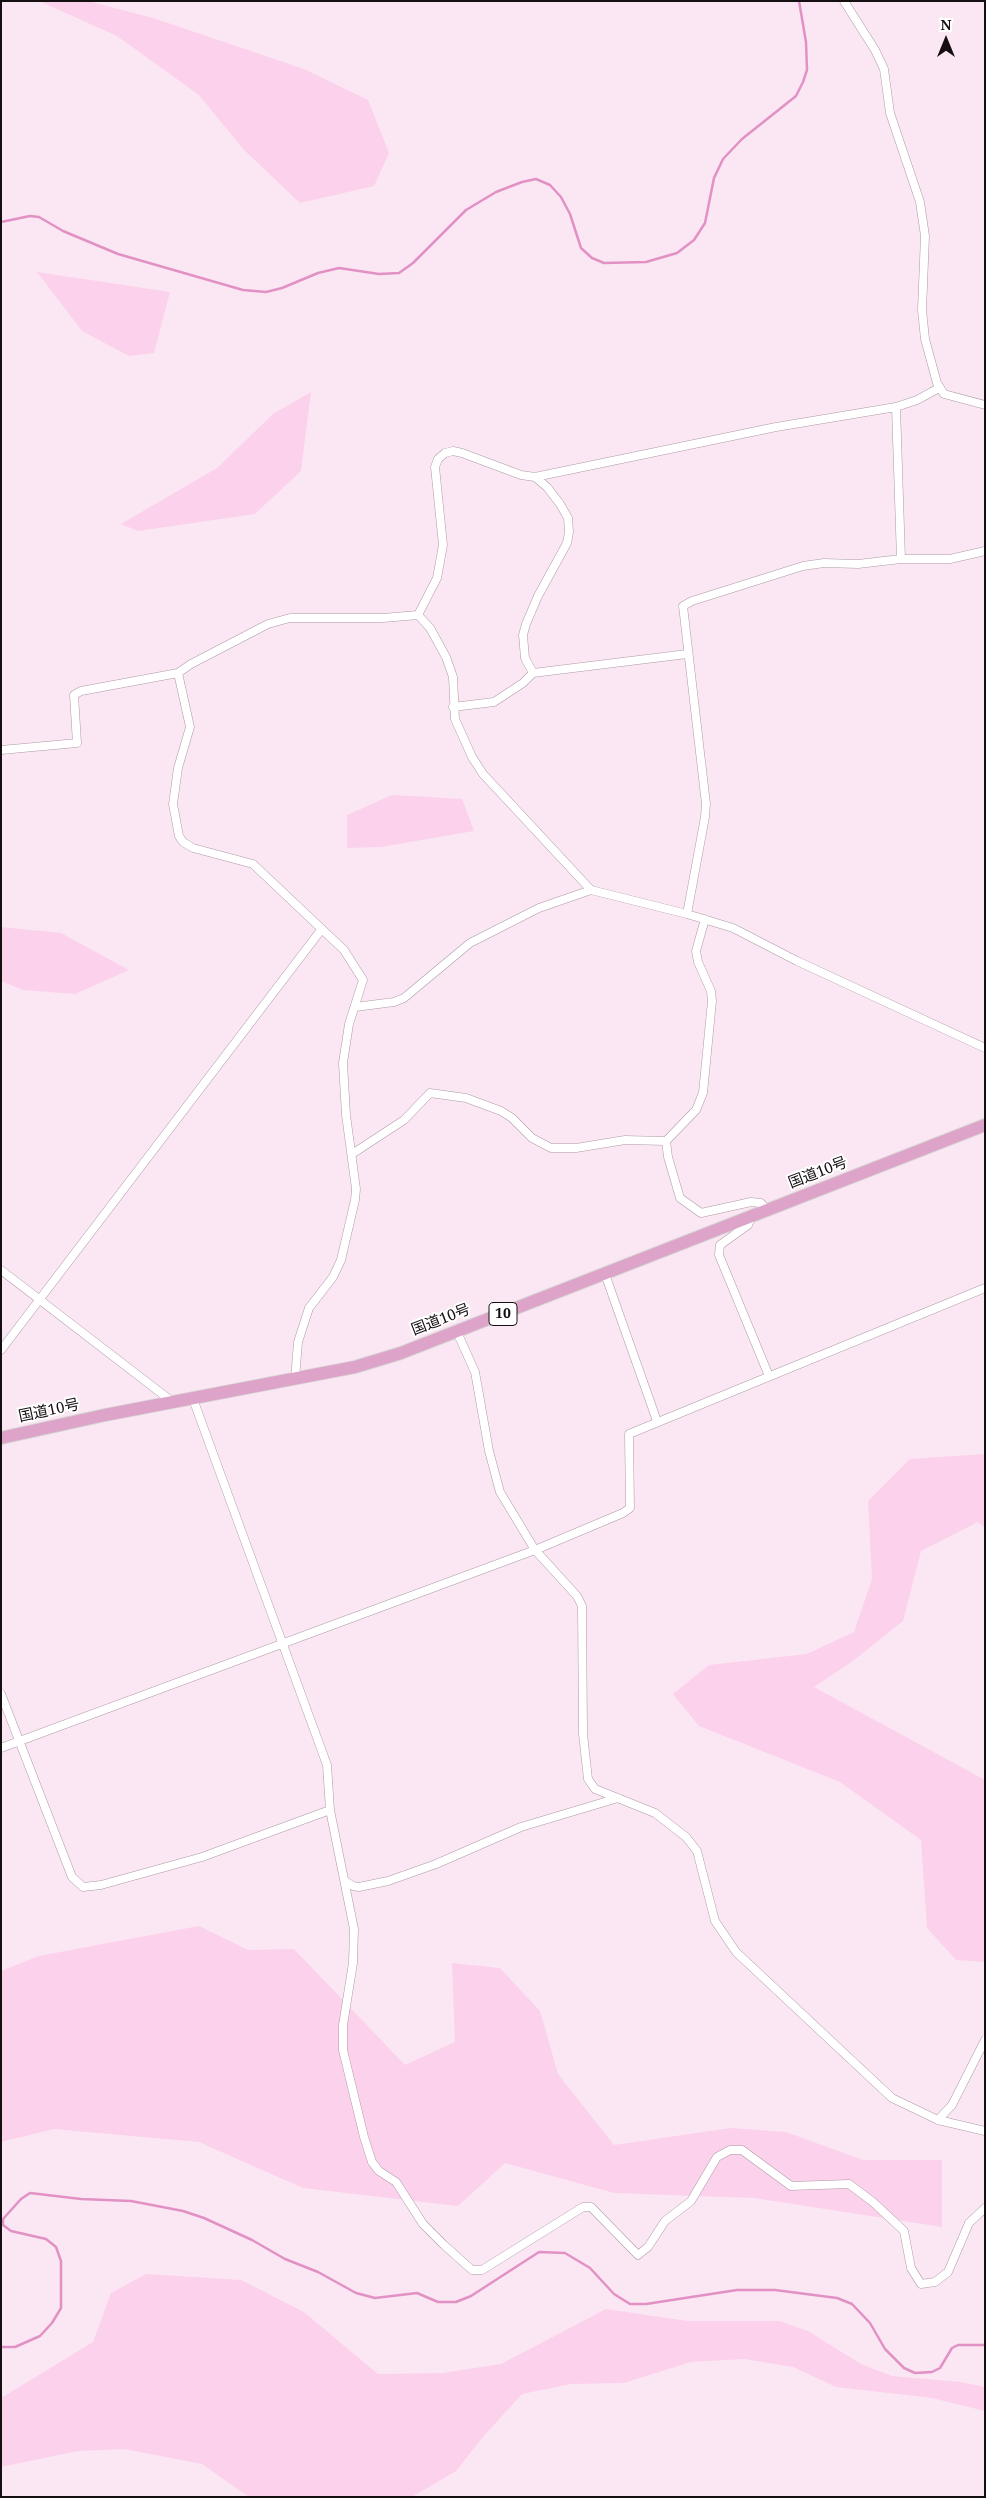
<!DOCTYPE html>
<meta charset="utf-8">
<style>
body{margin:0}
#map{position:relative;width:986px;height:2498px;overflow:hidden;background:#fbe7f3;font-family:"Noto Serif",serif}
canvas{display:block}
.frame{position:absolute;inset:0;border:2px solid #150f12;pointer-events:none}
.north{position:absolute;left:921px;top:15px;width:50px;height:50px;-webkit-text-stroke:4px #fff;paint-order:stroke;rotate:0deg;font-size:14px;font-weight:700;line-height:20px;text-align:center;color:#150f12}
.north::after{content:'';display:block;margin:auto;width:18px;height:22px;background:#150f12;clip-path:polygon(50% 0,100% 100%,50% 72%,0 100%)}
</style>
<div id="map">
<canvas width="986" height="2498"></canvas>
<div class="frame"></div>
<div class="north">N</div>
</div>
<script>
const ctx = document.querySelector('canvas').getContext('2d');
ctx.lineJoin = 'round';
function fillPath(path, color) {
  ctx.fillStyle = color;
  ctx.fill(path, 'evenodd');
}
function shape(rows) {
  const path = new Path2D();
  for (const r of rows) {
    path.moveTo(r[0], r[1]);
    for (let i = 2; i < r.length; i += 2) path.lineTo(r[i], r[i + 1]);
  }
  return path;
}
function strokePath(path, color, width, dash) {
  ctx.strokeStyle = color;
  ctx.lineWidth = width;
  ctx.lineCap = dash ? 'butt' : 'round';
  ctx.setLineDash(dash || []);
  ctx.stroke(path);
}
function write(font, color, halo, rows, align = 'center') {
  ctx.font = font + ' "Noto Serif","Noto Sans JP",serif';
  ctx.lineWidth = 4;
  ctx.setLineDash([]);
  ctx.textBaseline = 'middle';
  ctx.strokeStyle = halo;
  ctx.fillStyle = color;
  for (const [text, x, y, turn = 0] of rows) {
    ctx.save();
    ctx.translate(x, y);
    ctx.rotate((+turn || 0) * Math.PI / 180);
    ctx.textAlign = isNaN(turn) ? turn : align;
    if (halo) ctx.strokeText(text, 0, 0);
    ctx.fillText(text, 0, 0);
    ctx.restore();
  }
}
const green = shape([
 [39,1,88,1,153,18,304,69,368,100,389,153,374,186,300,203,244,150,199,95,117,36],
 [37,272,170,292,154,353,129,356,82,331],
 [311,392,301,471,255,514,138,531,121,524,217,468,273,414],
 [392,795,462,799,474,831,381,847,347,848,347,815],
 [1,927,61,933,129,970,75,994,23,990,1,981],
 [985,1454,985,1528,978,1522,921,1551,903,1621,853,1661,814,1687,985,1780,985,1962,956,1960,927,1928,921,1840,840,1782,699,1726,673,1694,709,1665,807,1654,854,1632,872,1579,868,1501,910,1459],
 [199,1926,248,1950,294,1949,405,2065,455,2042,452,1963,500,1968,540,2011,558,2074,614,2145,731,2128,786,2132,863,2160,942,2160,942,2227,754,2198,614,2193,505,2163,458,2206,303,2188,199,2142,54,2129,1,2142,1,1971,39,1956],
 [146,2274,241,2280,304,2312,378,2374,442,2373,501,2364,606,2309,687,2321,779,2321,808,2331,861,2364,892,2376,960,2382,985,2387,985,2411,932,2398,836,2387,793,2367,744,2359,691,2362,624,2383,571,2384,522,2394,483,2437,456,2471,412,2497,249,2497,202,2464,124,2449,78,2451,1,2467,1,2398,93,2342,111,2293]
]);
const stream = shape([
 [1,222,30,216,39,217,63,231,118,254,243,290,266,292,282,288,318,273,339,268,379,274,399,273,413,263,466,210,496,192,522,182,536,179,550,185,561,197,570,214,581,248,592,258,604,263,646,262,677,253,694,240,705,223,714,178,723,159,742,139,796,96,803,82,807,70,806,42,799,1],
 [1,2347,15,2347,40,2336,52,2323,61,2308,61,2261,56,2247,46,2239,11,2231,3,2225,3,2219,21,2199,30,2193,81,2199,131,2201,183,2211,204,2218,252,2240,285,2259,318,2272,356,2293,375,2298,417,2293,438,2302,456,2302,471,2296,539,2252,565,2253,590,2268,614,2294,630,2304,646,2304,737,2290,775,2290,837,2298,852,2304,870,2323,885,2349,904,2368,915,2373,932,2372,940,2368,952,2348,958,2345,985,2345]
]);
const minor = shape([
 [844,1,875,50,884,69,890,113,920,202,925,236,922,310,925,339,937,383,944,394,985,405],
 [896,407,901,559],
 [535,477,547,487,560,504,568,518,569,532,567,543,538,596,526,624,523,635,525,658,533,673,687,654],
 [418,615,430,628,446,657,453,677,455,719,472,757,483,774,591,890,687,914,733,928,797,961,985,1048],
 [418,615,437,578,443,545,435,467,438,459,445,453,453,451,462,453,521,475,535,477,776,427,896,407,917,400,939,388],
 [178,673,190,727,178,768,173,804,179,836,183,842,193,848,253,864,344,950,363,980,349,1024,343,1063,346,1115,356,1189,355,1200,341,1260,333,1277,309,1308,298,1342,295,1379],
 [453,707,494,702,523,683,533,673],
 [1,750,77,743,74,695,81,691,178,673,191,664,268,624,290,618,383,618,418,615],
 [687,914,705,817,706,804,683,606,692,601,803,566,824,563,858,564,901,559,950,559,985,551],
 [355,1007,394,1002,404,998,470,943,539,908,591,890],
 [666,1141,668,1157,680,1198,701,1213,751,1202,761,1203,767,1210],
 [352,1154,404,1120,430,1093,466,1098,501,1111,512,1118,532,1138,551,1148,576,1148,625,1140,666,1141,696,1110,703,1093,712,1001,711,991,698,962,696,951,705,919],
 [752,1216,748,1225,720,1245,719,1255,769,1376],
 [1,1270,174,1403],
 [605,1274,657,1421],
 [457,1332,475,1372,489,1451,500,1492,535,1550,577,1596,582,1606,583,1734,588,1779,595,1789,655,1813,686,1837,697,1851,715,1921,736,1952,892,2098,938,2120,985,2131],
 [1,1350,321,930],
 [193,1399,327,1765,330,1810,354,1929,353,1963,343,2025,343,2050,364,2137,372,2162,379,2171,396,2182,423,2224,444,2245,472,2270,482,2270,583,2207,591,2207,638,2255,648,2247,665,2221,691,2201,717,2157,730,2150,742,2150,791,2186,849,2184,873,2202,904,2231,911,2268,921,2284,935,2282,948,2272,969,2223,985,2208],
 [1,1694,72,1877,83,1887,101,1885,202,1857,330,1810],
 [1,1748,535,1550,623,1513,630,1508,629,1434,985,1288],
 [345,1881,353,1886,359,1887,388,1881,436,1864,521,1827,618,1798],
 [938,2120,952,2105,985,2040]
]);
const trunk = shape([
 [1,1438,105,1415,355,1367,401,1353,985,1125]
]);
const shields = [
 [503,1314,28]
];
const shieldNames = [
 ["10",503,1314]
];
const streetNames = [
 ["国道10号",818,1173,-21],
 ["国道10号",441,1320,-21],
 ["国道10号",49,1411,-12]
];
fillPath(green, '#fcd1eb');
strokePath(stream, '#e291c5', 2.5);
strokePath(minor, '#ac9aa5', 9);
strokePath(trunk, '#d5d4d4', 14);
strokePath(minor, '#fff', 8);
strokePath(trunk, '#dea3c8', 12);
for (const [x, y, w] of shields) {
  const box = new Path2D();
  box.roundRect(x - w / 2, y - 11.5, w, 23, 4);
  ctx.fillStyle = '#fff';
  ctx.fill(box);
  strokePath(box, '#150f12', 1);
}
write('bold 14px', '#150f12', null, shieldNames);
write('15px', '#150f12', '#fff', streetNames);
</script>
